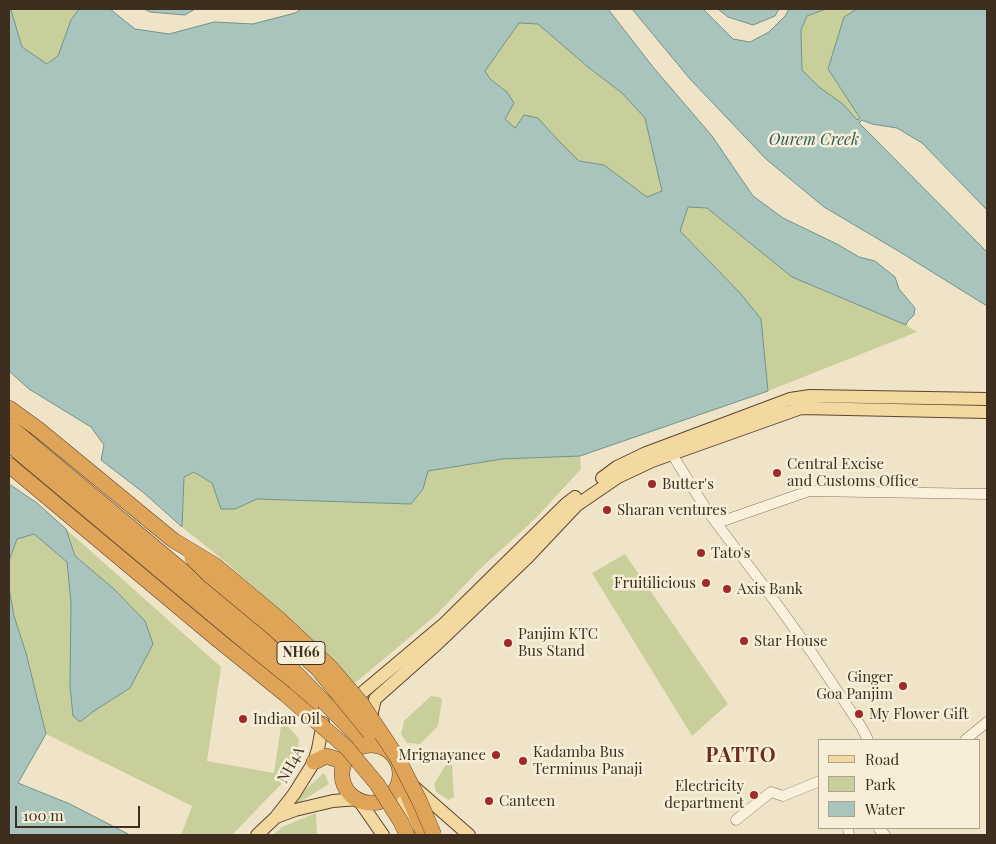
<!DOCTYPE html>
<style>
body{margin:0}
#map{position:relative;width:996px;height:844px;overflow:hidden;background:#f0e4c8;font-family:"Playfair Display",serif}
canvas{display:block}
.frame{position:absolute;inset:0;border:10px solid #3d2e20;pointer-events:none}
.legend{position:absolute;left:818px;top:739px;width:162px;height:90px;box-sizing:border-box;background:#f7eed8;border:1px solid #ada18e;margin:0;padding:6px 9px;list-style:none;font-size:15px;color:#3d2e20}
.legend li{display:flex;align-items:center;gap:10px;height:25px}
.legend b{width:25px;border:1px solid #ada18e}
.scale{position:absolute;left:15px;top:806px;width:125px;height:22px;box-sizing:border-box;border:2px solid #3d2e20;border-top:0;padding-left:6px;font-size:15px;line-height:18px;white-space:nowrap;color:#3d2e20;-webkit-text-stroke:4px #f7eed8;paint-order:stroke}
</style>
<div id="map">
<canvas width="996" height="844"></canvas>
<div class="frame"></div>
<ul class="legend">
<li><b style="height:6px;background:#f3d9a0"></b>Road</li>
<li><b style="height:14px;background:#c9cf9b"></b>Park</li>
<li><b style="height:14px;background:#a9c4bc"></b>Water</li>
</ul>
<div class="scale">100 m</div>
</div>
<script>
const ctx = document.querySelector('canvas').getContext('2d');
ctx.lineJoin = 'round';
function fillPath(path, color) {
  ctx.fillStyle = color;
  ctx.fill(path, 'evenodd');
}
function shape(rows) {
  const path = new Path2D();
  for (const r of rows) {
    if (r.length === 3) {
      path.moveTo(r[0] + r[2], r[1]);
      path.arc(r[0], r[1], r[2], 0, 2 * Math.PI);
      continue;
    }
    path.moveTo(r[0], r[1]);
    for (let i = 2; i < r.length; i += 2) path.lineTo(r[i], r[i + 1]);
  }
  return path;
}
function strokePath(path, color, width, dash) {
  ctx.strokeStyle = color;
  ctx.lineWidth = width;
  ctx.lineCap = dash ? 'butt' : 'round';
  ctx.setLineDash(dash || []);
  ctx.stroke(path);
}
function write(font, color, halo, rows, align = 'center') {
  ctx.font = font + ' "Playfair Display",serif';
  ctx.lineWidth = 5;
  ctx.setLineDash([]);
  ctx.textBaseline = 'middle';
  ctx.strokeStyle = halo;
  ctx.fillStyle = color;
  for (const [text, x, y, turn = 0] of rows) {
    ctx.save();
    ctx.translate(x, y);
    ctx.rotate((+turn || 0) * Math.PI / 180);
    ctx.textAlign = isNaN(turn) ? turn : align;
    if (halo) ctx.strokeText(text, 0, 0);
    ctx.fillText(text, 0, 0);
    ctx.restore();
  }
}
const green = shape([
 [10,9,79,9,71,20,58,56,47,64,22,47],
 [826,9,857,9,844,17,828,69,860,118,857,120,844,105,819,87,802,70,801,30,807,16],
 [519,23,538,24,588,67,622,93,645,118,663,191,647,197,604,165,579,161,557,139,538,118,515,129,505,119,507,92,490,79,485,71],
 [688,207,707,208,792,277,906,325,917,332,768,391,761,319,740,293,679,231],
 [580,456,581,469,535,519,481,568,435,616,355,683,343,677,287,618,228,564,182,527,184,477,194,472,212,483,235,509,257,499,411,504,423,489,427,471,502,459],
 [66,529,221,667,207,761,274,773,282,719,299,739,298,750,288,777,232,835,181,835,192,806,46,734,26,653,14,616,9,588,9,561,17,539,34,534,67,562,71,602,70,686,73,716,80,722,94,711,130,688,153,644,145,621,114,589,75,556],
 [625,554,728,704,692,736,592,573],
 [431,696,440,697,442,700,438,726,420,744,407,743,401,734,404,721],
 [447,763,452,765,454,797,449,800,436,792,434,784],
 [324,773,329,784,281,814,307,788],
 [316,813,317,835,273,835,282,827]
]);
const water = shape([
 [9,9,11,10,22,47,47,64,58,56,71,20,79,9,110,9,135,29,169,34,214,22,253,24,295,13,302,9,608,9,653,67,712,136,753,196,783,218,837,244,859,257,875,261,895,277,899,289,915,308,914,315,907,322,906,325,792,277,707,208,688,207,680,231,740,293,761,319,768,391,580,456,502,459,428,471,423,489,411,504,257,499,235,509,221,509,212,483,194,472,184,477,182,527,144,493,101,460,104,445,91,427,29,389,9,371,9,9],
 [519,23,538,24,588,67,622,93,645,118,662,191,647,197,604,165,579,161,557,139,538,118,524,115,515,128,505,119,514,103,507,92,490,79,485,71,519,23],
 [144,9,195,9,185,15,150,12,144,9],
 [632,9,703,9,733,39,750,42,769,32,785,16,789,9,826,9,807,16,801,30,802,70,819,87,844,105,857,120,860,118,828,69,844,17,857,9,987,9,987,210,922,143,897,128,872,124,862,120,859,123,987,252,987,306,900,252,824,207,766,159,690,79,632,9],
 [718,9,779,9,775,16,753,25,728,17,718,9],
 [9,484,37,503,66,529,75,556,114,589,145,621,153,644,130,688,94,711,80,722,73,716,70,686,71,602,67,562,34,534,17,539,9,561,9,484],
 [9,588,14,616,26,653,46,734,18,783,70,804,130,835,9,835,9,588]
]);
const minor = shape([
 [668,448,708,512,761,582,812,653,862,728,868,740],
 [717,523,809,491,987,494],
 [965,740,987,722],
 [736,820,771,792,783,796,820,781],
 [848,828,849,835],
 [879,829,885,835]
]);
const major = shape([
 [602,478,617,467,646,453,790,399,810,396,987,399],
 [350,703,445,623,566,504,575,497],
 [380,746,372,728,372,712,375,699,437,644,528,557,577,505,618,477,652,461,801,408,987,412],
 [398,783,405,808,408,832],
 [413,786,469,835],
 [276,817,294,794,314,762,318,749,323,723],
 [257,835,276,817,295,810,333,801,358,799,383,835]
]);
const highway = shape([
 [9,408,38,429,173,540],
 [9,426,257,633,366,745],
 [9,444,244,641,311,709],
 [9,465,217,639],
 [371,774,29],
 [314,762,326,756,345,762],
 [405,788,424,835]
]);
const highwayBridge = shape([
 [173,540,216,566,279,619,330,667,361,703,397,757,420,802,434,835],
 [192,558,209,575,273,628,317,668,370,733],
 [217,639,285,694,347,748,377,784,401,822,407,835]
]);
const markers = [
 [777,473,5,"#9e2a2b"],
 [652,484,5,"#9e2a2b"],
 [607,510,5,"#9e2a2b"],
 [701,553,5,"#9e2a2b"],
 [706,583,5,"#9e2a2b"],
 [727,589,5,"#9e2a2b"],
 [744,641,5,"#9e2a2b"],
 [508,643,5,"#9e2a2b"],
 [903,686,5,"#9e2a2b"],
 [859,714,5,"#9e2a2b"],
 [243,719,5,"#9e2a2b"],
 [496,755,5,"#9e2a2b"],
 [523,761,5,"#9e2a2b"],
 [754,795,5,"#9e2a2b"],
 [489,801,5,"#9e2a2b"]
];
const shields = [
 [301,653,48]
];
const shieldNames = [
 ["NH66",301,653]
];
const poiNames = [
 ["Central Excise",787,464],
 ["and Customs Office",787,481],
 ["Butter's",662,484],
 ["Sharan ventures",617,510],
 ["Tato's",711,553],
 ["Fruitilicious",696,583,"right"],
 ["Axis Bank",737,589],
 ["Panjim KTC",518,634],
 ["Bus Stand",518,651],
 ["Star House",754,641],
 ["Ginger",893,677,"right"],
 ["Goa Panjim",893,694,"right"],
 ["My Flower Gift",869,714],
 ["Indian Oil",253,719],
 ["Kadamba Bus",533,752],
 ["Terminus Panaji",533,769],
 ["Mrignayanee",486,755,"right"],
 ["Electricity",744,786,"right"],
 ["department",744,803,"right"],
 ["Canteen",499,801]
];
const streetNames = [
 ["NH4A",291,765,-61]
];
const waterNames = [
 ["Ourem Creek",814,140]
];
const districtNames = [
 ["PATTO",741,756]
];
fillPath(green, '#c9cf9b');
fillPath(water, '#a9c4bc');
strokePath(water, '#6f938a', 1);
strokePath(minor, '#8d765c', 11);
strokePath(major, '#5b4430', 14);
strokePath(highway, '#5b4430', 16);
strokePath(minor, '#faf1dc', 10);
strokePath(major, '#f3d9a0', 12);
strokePath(highway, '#e0a458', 15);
strokePath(highwayBridge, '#5b4430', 16, []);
strokePath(highwayBridge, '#e0a458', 15);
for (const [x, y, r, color] of markers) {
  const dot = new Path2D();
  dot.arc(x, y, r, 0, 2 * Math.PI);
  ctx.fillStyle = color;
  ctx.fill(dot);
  strokePath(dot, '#f7eed8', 2);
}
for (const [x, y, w] of shields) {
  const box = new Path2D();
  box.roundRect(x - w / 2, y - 11.5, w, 23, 4);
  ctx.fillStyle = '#f7eed8';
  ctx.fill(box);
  strokePath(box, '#3d2e20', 1);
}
write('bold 14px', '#3d2e20', null, shieldNames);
write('15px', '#3d2e20', '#f7eed8', poiNames, 'left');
write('15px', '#3d2e20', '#f7eed8', streetNames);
write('italic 16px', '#2f5d5a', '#f7eed8', waterNames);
ctx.letterSpacing = '1px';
write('bold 20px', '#6b2e1e', '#f7eed8', districtNames);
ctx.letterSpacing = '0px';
</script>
